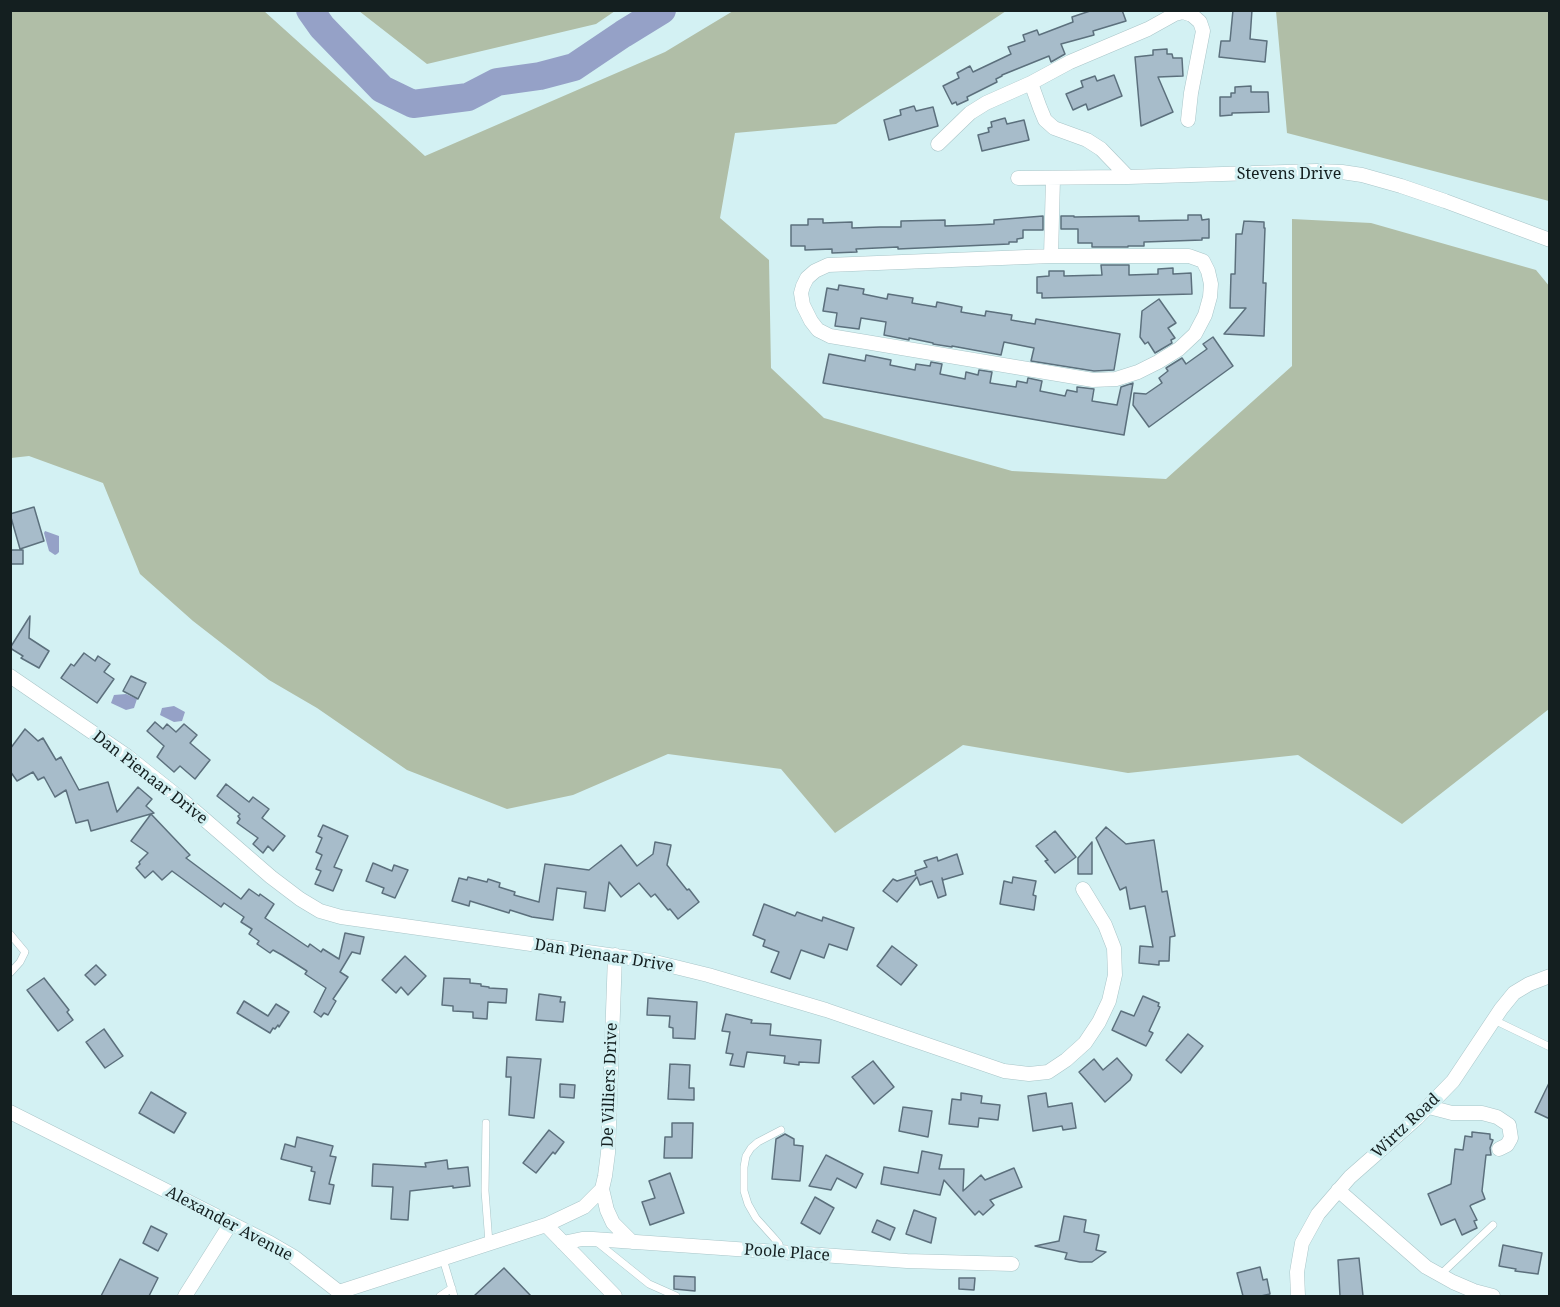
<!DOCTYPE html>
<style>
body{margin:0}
#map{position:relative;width:1560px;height:1307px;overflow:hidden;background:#d3f1f3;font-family:"Noto Serif",serif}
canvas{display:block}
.frame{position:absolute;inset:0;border:12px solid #141f20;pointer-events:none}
</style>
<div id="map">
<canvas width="1560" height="1307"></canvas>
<div class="frame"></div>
</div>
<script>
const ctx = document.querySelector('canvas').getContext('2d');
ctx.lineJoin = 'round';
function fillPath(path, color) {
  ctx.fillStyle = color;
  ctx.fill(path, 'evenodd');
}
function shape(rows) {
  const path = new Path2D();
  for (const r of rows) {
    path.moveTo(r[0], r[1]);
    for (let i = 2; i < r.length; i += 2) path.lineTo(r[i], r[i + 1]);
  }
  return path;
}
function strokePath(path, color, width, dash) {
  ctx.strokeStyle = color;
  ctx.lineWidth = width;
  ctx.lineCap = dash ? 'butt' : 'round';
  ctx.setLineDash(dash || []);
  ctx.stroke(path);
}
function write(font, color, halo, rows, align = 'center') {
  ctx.font = font + ' "Noto Serif",serif';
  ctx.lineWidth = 6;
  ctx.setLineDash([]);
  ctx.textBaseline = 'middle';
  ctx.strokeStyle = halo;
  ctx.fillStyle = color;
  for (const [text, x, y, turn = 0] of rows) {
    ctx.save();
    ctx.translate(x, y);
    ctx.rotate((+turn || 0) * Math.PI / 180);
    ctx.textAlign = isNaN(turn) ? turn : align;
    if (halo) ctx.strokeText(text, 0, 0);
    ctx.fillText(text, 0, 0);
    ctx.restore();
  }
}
const green = shape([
 [10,11,264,11,425,156,665,52,733,11,1006,11,836,124,735,133,720,218,769,260,771,368,824,418,1012,471,1166,479,1292,366,1292,219,1371,223,1536,270,1550,287,1549,709,1402,824,1298,755,1128,773,963,745,835,833,781,769,668,754,573,795,507,809,407,770,317,708,269,680,193,621,140,574,103,483,29,456,11,458],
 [359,11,615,11,596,24,427,64],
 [1276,11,1549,11,1549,201,1287,133]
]);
const water = shape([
 [45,531,59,536,59,552,57,554,55,555,49,551,44,533],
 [126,694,137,699,134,708,126,710,111,703,114,695],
 [174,706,185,712,182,721,174,722,160,715,162,708]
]);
const river = shape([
 [310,10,322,27,382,89,413,104,468,97,497,82,540,76,574,67,623,34,662,10]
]);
const building = shape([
 [1093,10,1122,10,1126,21,1093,31,1094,35,1061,44,1065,54,1051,62,1049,56,1002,75,1002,76,996,79,997,82,967,97,968,100,957,105,956,102,952,104,943,86,959,78,957,73,970,66,973,72,1011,54,1008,47,1025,41,1023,35,1037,30,1039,35,1073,22,1072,17,1093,10],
 [1233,10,1252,10,1250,39,1267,41,1265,62,1219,57,1221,41,1230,41,1233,10],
 [1167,49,1167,54,1172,54,1173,58,1182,58,1183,76,1158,77,1173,112,1141,126,1135,57,1153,55,1153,50,1167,49],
 [1114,75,1122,96,1088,110,1086,104,1073,110,1066,94,1083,87,1081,81,1095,76,1097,81,1114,75],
 [1251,86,1251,92,1268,92,1269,112,1232,113,1232,115,1220,116,1220,97,1231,97,1231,93,1235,93,1235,87,1251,86],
 [914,106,916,111,933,107,938,126,889,140,884,120,901,115,900,110,914,106],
 [1005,118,1007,124,1024,120,1029,140,982,151,978,135,989,132,988,128,992,127,991,122,1005,118],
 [1188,215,1201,215,1202,220,1209,219,1209,238,1202,238,1202,240,1144,242,1144,246,1128,246,1128,247,1092,247,1092,243,1078,243,1078,229,1061,229,1061,216,1074,216,1074,217,1139,216,1139,221,1188,220,1188,215],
 [1043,216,1043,230,1023,230,1023,238,1017,239,1017,242,1009,242,1009,244,898,249,898,247,856,249,857,252,832,253,832,249,805,250,805,246,791,246,791,225,808,225,808,219,823,219,823,223,852,222,852,228,880,227,901,227,901,221,945,220,945,226,975,225,994,224,994,220,1043,216],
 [1244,221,1264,222,1264,228,1265,228,1263,283,1266,283,1264,336,1224,334,1246,308,1230,308,1231,274,1235,274,1236,234,1242,234,1244,221],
 [1101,265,1129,265,1129,275,1158,274,1158,269,1173,268,1173,274,1191,273,1192,294,1042,298,1042,293,1037,293,1037,277,1049,276,1049,271,1064,271,1064,276,1102,275,1101,265],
 [839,285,864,289,863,294,887,299,888,294,913,298,912,303,936,307,937,302,962,307,961,312,985,316,986,311,1012,315,1011,320,1035,324,1036,319,1120,334,1114,370,1094,371,1031,361,1034,348,1004,342,1001,355,952,346,952,347,933,344,933,343,909,338,909,340,884,335,886,322,861,318,859,329,835,326,837,313,823,311,827,288,838,290,839,285],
 [1159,299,1176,323,1168,328,1175,338,1171,340,1172,343,1155,353,1148,342,1145,344,1140,337,1142,311,1159,299],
 [1213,337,1233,366,1149,427,1133,405,1134,393,1146,394,1162,383,1159,378,1168,371,1166,368,1182,358,1186,364,1207,349,1203,344,1213,337],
 [829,354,865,361,866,355,891,360,890,365,915,370,916,364,930,366,931,362,942,364,940,374,965,379,966,372,978,375,979,370,992,372,990,383,1016,387,1017,381,1027,383,1028,378,1042,381,1040,391,1065,396,1067,390,1077,392,1077,387,1094,389,1092,401,1117,405,1121,387,1133,383,1124,435,823,383,829,354],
 [34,507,44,541,20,549,10,514,34,507],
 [10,550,23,550,23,564,10,564,10,550],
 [30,616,29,638,49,651,39,668,21,658,23,656,10,648,30,616],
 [84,653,95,661,98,656,110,664,104,672,114,679,97,703,61,678,71,664,74,666,84,653],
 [131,676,146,683,138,699,123,691,131,676],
 [155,722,163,729,167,724,176,732,184,724,197,735,190,743,210,760,195,779,180,766,174,772,157,757,164,746,147,731,155,722],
 [25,729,38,741,43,738,56,760,61,757,79,790,108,782,117,812,138,787,152,799,146,806,154,813,91,831,88,820,76,823,66,790,55,797,44,777,38,780,33,772,17,781,10,771,10,749,25,729],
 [226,784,249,802,253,797,269,809,262,818,285,836,273,851,268,846,263,853,253,844,258,838,237,823,240,819,238,816,240,814,217,796,226,784],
 [151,814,190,855,186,858,241,899,249,889,259,896,260,894,274,904,265,918,308,947,310,944,321,952,323,949,339,959,345,933,364,937,360,954,352,952,340,972,348,977,333,999,336,1001,328,1015,324,1013,321,1017,314,1012,326,988,305,974,307,971,282,955,273,950,270,953,257,944,259,941,249,934,252,929,241,922,244,917,224,903,221,907,172,871,162,880,153,871,145,878,136,868,140,864,139,862,148,853,131,841,151,814],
 [323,825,348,836,334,867,342,870,333,891,315,884,321,871,316,869,322,855,316,852,322,838,318,836,323,825],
 [1106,827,1126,844,1154,840,1162,892,1167,891,1175,936,1170,937,1169,961,1159,961,1159,965,1139,963,1140,946,1153,947,1145,906,1130,909,1126,887,1120,890,1096,838,1106,827],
 [1055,831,1076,857,1055,873,1045,861,1048,860,1036,846,1055,831],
 [655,842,671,845,667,865,687,890,689,889,699,902,678,919,670,909,668,910,655,894,651,897,639,883,621,897,609,882,605,911,584,908,586,892,557,888,553,920,532,917,510,910,509,913,470,901,469,906,452,901,459,878,467,880,468,877,487,882,488,879,500,883,499,887,515,892,514,895,539,902,545,864,589,870,621,845,637,866,653,854,655,842],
 [1092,842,1092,874,1078,874,1078,858,1092,842],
 [957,854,963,874,943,880,942,878,946,895,938,898,932,881,920,885,917,877,897,902,883,891,893,879,897,881,916,875,915,871,927,867,924,861,937,857,938,861,957,854],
 [373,863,392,871,394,865,408,870,395,898,382,893,384,888,366,881,373,863],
 [1013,877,1036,881,1033,895,1036,896,1034,910,1000,904,1004,881,1012,883,1013,877],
 [764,904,795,916,797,912,822,921,823,917,854,928,847,950,829,944,824,958,801,950,790,979,771,972,779,952,763,946,765,940,753,935,764,904],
 [892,946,917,965,901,985,877,966,892,946],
 [405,956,426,976,408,995,401,987,396,993,382,980,405,956],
 [96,965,106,975,95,985,85,975,96,965],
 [44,978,69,1010,67,1012,73,1020,58,1031,27,990,44,978],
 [444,978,470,979,470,983,481,984,481,986,489,987,489,988,507,989,506,1003,488,1002,487,1019,473,1018,473,1012,453,1011,453,1006,442,1005,444,978],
 [539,994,561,997,560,1002,565,1002,563,1022,536,1020,539,994],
 [1143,996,1159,1003,1158,1006,1160,1007,1149,1031,1153,1033,1146,1046,1112,1030,1121,1011,1134,1016,1143,996],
 [648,998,697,1002,695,1039,673,1038,673,1028,669,1027,670,1016,647,1015,648,998],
 [244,1001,268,1016,276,1004,289,1012,279,1027,278,1025,275,1029,273,1028,270,1033,237,1013,244,1001],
 [726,1014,752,1020,751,1023,771,1024,770,1035,821,1040,819,1063,799,1062,799,1065,784,1063,785,1056,747,1052,744,1067,730,1065,733,1054,726,1053,730,1032,722,1031,726,1014],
 [104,1029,123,1056,105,1068,86,1042,104,1029],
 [1188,1034,1203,1046,1181,1073,1166,1060,1188,1034],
 [507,1057,541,1059,534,1118,509,1115,511,1077,506,1077,507,1057],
 [1117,1058,1132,1075,1130,1080,1105,1102,1079,1072,1094,1059,1103,1070,1117,1058],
 [873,1061,894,1087,874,1104,852,1077,873,1061],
 [670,1064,690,1065,689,1088,694,1088,694,1100,668,1099,670,1064],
 [1550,1081,1550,1119,1535,1112,1550,1081],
 [560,1084,575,1085,574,1098,560,1097,560,1084],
 [151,1092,186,1113,174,1133,139,1113,151,1092],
 [961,1093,982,1096,981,1103,1000,1105,998,1120,979,1118,978,1127,949,1124,952,1099,961,1100,961,1093],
 [1046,1093,1048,1107,1072,1103,1076,1128,1063,1130,1062,1126,1033,1131,1028,1096,1046,1093],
 [903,1107,932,1111,928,1137,899,1131,903,1107],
 [672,1123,693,1123,692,1158,664,1158,665,1137,672,1137,672,1123],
 [549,1130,564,1142,555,1154,553,1152,536,1173,523,1163,549,1130],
 [1472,1132,1490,1134,1490,1139,1493,1140,1490,1148,1491,1155,1486,1155,1482,1191,1485,1199,1471,1205,1470,1206,1477,1220,1474,1221,1477,1228,1462,1235,1455,1219,1441,1225,1428,1194,1451,1184,1455,1149,1463,1150,1465,1136,1472,1137,1472,1132],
 [785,1134,794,1139,794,1145,803,1146,800,1181,772,1179,776,1139,785,1134],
 [297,1137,333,1146,330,1156,336,1157,329,1184,334,1185,330,1204,309,1200,315,1172,311,1171,312,1167,281,1159,285,1144,295,1147,297,1137],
 [922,1151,942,1155,939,1169,964,1169,963,1191,981,1175,985,1180,1014,1168,1022,1187,990,1200,994,1205,983,1215,979,1211,975,1215,944,1180,940,1195,881,1184,884,1167,918,1173,922,1151],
 [826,1155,863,1174,856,1188,837,1178,831,1190,809,1186,826,1155],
 [447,1160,448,1169,468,1167,470,1186,453,1188,453,1186,410,1191,408,1220,391,1219,393,1187,372,1186,373,1164,426,1167,425,1163,447,1160],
 [670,1173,684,1213,650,1225,642,1202,655,1198,649,1181,670,1173],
 [815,1197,834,1208,820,1234,801,1223,815,1197],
 [914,1210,936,1218,931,1243,906,1234,914,1210],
 [1064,1216,1086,1220,1084,1232,1099,1235,1096,1250,1106,1252,1092,1262,1080,1262,1065,1259,1067,1253,1035,1246,1059,1241,1064,1216],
 [877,1220,895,1228,890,1240,872,1232,877,1220],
 [151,1226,167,1234,158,1251,143,1243,151,1226],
 [1503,1245,1542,1253,1538,1274,1515,1271,1516,1269,1499,1266,1503,1245],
 [1359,1258,1363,1296,1340,1296,1338,1260,1359,1258],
 [120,1259,158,1278,149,1296,101,1296,120,1259],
 [1260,1267,1263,1280,1267,1279,1270,1294,1261,1296,1243,1296,1237,1273,1260,1267],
 [504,1268,531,1296,474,1296,504,1268],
 [674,1276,695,1277,695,1291,674,1289,674,1276],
 [959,1278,975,1278,974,1290,959,1289,959,1278]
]);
const lane = shape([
 [10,934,25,952,20,962,10,973],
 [1494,1020,1550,1047],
 [486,1123,485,1191,489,1243],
 [598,1243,649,1284,676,1296],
 [781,1253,779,1244,774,1238,756,1218,748,1204,744,1191,744,1167,746,1156,751,1148,758,1142,781,1130],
 [443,1259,454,1296],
 [1440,1275,1493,1225],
 [440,1296,452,1288]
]);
const street = shape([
 [1031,83,1040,108,1045,120,1054,128,1087,140,1101,149,1128,177],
 [938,144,970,113,986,103,1031,83,1070,62,1148,29,1175,14,1183,12,1192,15,1200,22,1203,31,1191,93,1188,120],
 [1018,178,1128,177,1317,171,1342,172,1362,175,1401,186,1445,201,1550,240],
 [1051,256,1189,256,1203,261,1208,271,1211,284,1210,297,1205,315,1195,334,1179,349,1158,362,1138,372,1116,379,1093,380,830,336,818,330,811,321,803,305,801,293,803,286,807,278,815,271,828,265,1051,256],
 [1051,256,1053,178],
 [10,676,127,756,181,799,271,877,300,899,320,911,341,917,651,961,708,975,826,1010,1004,1071,1029,1074,1048,1072,1066,1060,1085,1043,1099,1022,1109,1001,1115,975,1114,948,1105,925,1083,889],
 [1429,1107,1452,1113,1482,1113,1497,1117,1509,1125,1511,1138,1507,1145,1499,1149],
 [10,1112,270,1243,294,1257,339,1292,546,1225,584,1207,602,1189,605,1176,608,1153,615,955],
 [602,1189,607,1210,613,1223,632,1242],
 [1338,1190,1426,1267,1453,1282,1474,1291,1493,1296],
 [546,1225,615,1296],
 [563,1243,582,1239,593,1239,907,1261,1012,1264],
 [185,1296,231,1223],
 [1298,1296,1297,1272,1302,1243,1318,1214,1350,1177,1417,1118,1453,1081,1501,1009,1514,993,1529,984,1550,976]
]);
const streetNames = [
 ["Stevens Drive",1289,174],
 ["Dan Pienaar Drive",150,778,38],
 ["Dan Pienaar Drive",604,956,9],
 ["De Villiers Drive",610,1085,-88],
 ["Wirtz Road",1406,1126,-43],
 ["Alexander Avenue",229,1224,28],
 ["Poole Place",787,1253,4]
];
fillPath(green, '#b0bea7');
fillPath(water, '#95a1c7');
strokePath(river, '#95a1c7', 28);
fillPath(building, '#a7bcca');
strokePath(building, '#5c707d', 1.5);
strokePath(lane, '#a9c5c8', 8);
strokePath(street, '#a9c5c8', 15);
strokePath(lane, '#fff', 7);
strokePath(street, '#fff', 14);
write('16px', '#141f20', '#d3f1f3', streetNames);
</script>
